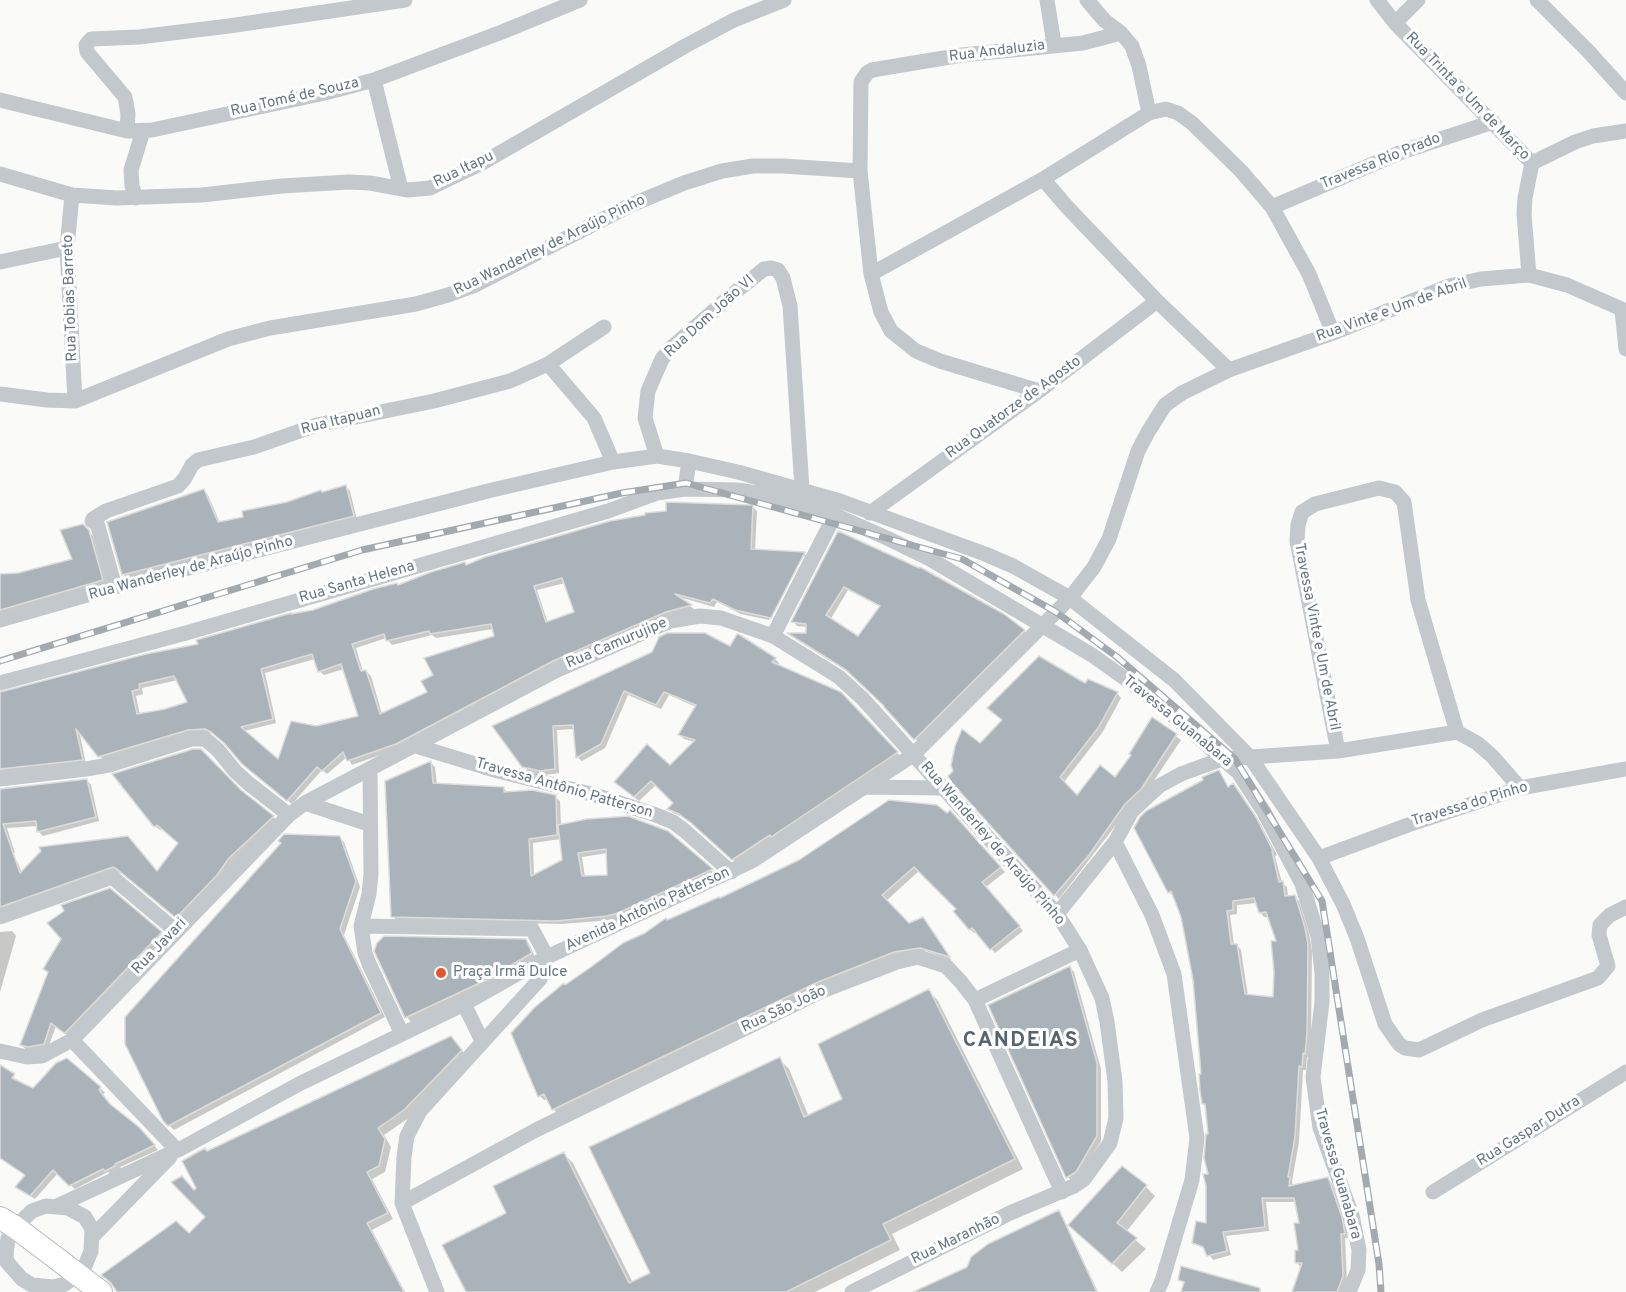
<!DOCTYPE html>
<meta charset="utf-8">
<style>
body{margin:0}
canvas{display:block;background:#fafaf8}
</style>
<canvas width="1626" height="1292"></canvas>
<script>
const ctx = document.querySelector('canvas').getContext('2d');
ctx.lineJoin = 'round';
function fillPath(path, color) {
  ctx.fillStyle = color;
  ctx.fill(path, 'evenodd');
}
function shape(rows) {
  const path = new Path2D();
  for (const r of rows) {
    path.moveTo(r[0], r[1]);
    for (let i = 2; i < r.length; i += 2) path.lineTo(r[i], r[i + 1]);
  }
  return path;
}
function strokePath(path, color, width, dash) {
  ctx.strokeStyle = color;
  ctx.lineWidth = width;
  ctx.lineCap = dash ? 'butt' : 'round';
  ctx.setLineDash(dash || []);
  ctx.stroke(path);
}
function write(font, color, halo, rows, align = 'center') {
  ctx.font = font + ' Overpass,sans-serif';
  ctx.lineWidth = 6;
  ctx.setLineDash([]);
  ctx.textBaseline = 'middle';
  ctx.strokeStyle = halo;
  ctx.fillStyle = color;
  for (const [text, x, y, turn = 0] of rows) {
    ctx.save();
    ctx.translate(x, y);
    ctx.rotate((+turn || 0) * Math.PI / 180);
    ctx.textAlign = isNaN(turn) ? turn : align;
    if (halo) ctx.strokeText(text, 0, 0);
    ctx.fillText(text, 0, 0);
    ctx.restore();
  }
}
const shadow = shape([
 [346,487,350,491,357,520,128,579,123,574,203,490,208,495,220,523,245,518],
 [753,507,757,511,755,551,804,554,809,558,776,622,772,621,805,556,802,556,769,620,741,614,717,602,714,607,679,597,695,610,400,748,352,765,347,757,327,774,322,770,292,804,249,769,217,736,211,733,193,734,104,761,79,730,86,764,0,775,0,694,200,645,467,566],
 [565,583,576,613,548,623,537,590],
 [493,629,495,637,429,693,382,714,371,676,366,671,363,672,356,648,386,638,392,645,432,635,436,638],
 [315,659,319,671,324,675,344,669,360,717,316,727,279,761,244,731,276,723,265,673],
 [178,680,189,703,166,710,140,715,136,696,143,694,142,688],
 [82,525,93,536,107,585,0,616,0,576,18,574,74,560],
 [838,533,1024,631,1028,635,920,743,852,674,791,635,807,635,808,627,797,626,793,621],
 [848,590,881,607,858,638,830,620],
 [730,648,775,659,779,663,777,666,840,693,901,757,737,863,697,827,685,818,673,813,669,809,675,803,656,785,639,801,620,786,670,767,695,742,684,739,680,735,696,707,669,695,661,709,628,695,605,748,582,761,577,757,575,729,557,730,559,773,545,775,528,771,494,726],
 [1085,685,1117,693,1121,698,1102,733,1064,782,1078,797,1115,780,1132,755,1152,719,1181,740,1145,794,1129,808,1059,899,953,782,980,745],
 [430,762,435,767,437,785,503,788,508,793,555,797,560,801,561,825,667,832,715,874,612,920,562,924,397,921,393,916],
 [561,839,563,861,534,876,533,843],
 [608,853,609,876,585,877,582,857],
 [1219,772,1229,788,1233,785,1238,789,1260,823,1277,855,1275,856,1282,883,1287,887,1288,897,1295,897,1299,901,1309,933,1312,951,1311,1038,1309,1057,1307,1057,1306,1070,1303,1070,1299,1142,1292,1181,1293,1186,1327,1178,1332,1183,1346,1222,1348,1238,1345,1238,1347,1281,1343,1292,1294,1292,1301,1267,1296,1262,1299,1251,1300,1224,1296,1202,1266,1202,1269,1231,1226,1236,1231,1255,1213,1260,1206,1250,1194,1242,1207,1225,1210,1135,1207,1107,1203,1103,1195,980,1183,916,1173,896,1169,892],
 [1257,903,1260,912,1264,917,1269,917,1279,943,1274,998,1248,996,1241,950,1237,945,1234,945,1230,915,1237,914,1237,905],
 [115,775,241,792,278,821,181,922,124,874,115,872,0,913,0,873,14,858,18,863,22,873,43,851,158,873,180,843,162,829,160,830,155,826],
 [87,780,91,785,99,821,43,836,38,831,38,826,7,828,15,853,5,853,0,790],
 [950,812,1005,872,986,887,1023,931,995,953,977,931,974,933,970,929,959,909,919,871,886,901,908,924,927,924,951,960,926,951,899,956,557,1114,548,1099,544,1100,540,1096,565,987,667,922,720,900,947,815],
 [339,837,344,842,360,887,344,935,385,1017,174,1130,164,1120,283,843],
 [110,890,166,938,69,1037,56,1026,48,1048,33,1051,26,1050,22,1045],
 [12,931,16,936,0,992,0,932],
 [525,940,530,945,535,958,491,984,411,1022,407,1017,376,950],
 [1070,967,1074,972,1101,1069,1101,1141,1080,1176,1072,1181,1068,1177],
 [929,991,938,1001,1023,1169,892,1234,900,1250,815,1292,467,1292,508,1214,563,1153,573,1163,633,1283,652,1274,779,1059,789,1069,809,1117,844,1100],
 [457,1044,467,1057,410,1117,384,1135,391,1147,385,1172,372,1179,393,1219,372,1230,405,1292,118,1292,189,1235,207,1217,194,1191,198,1189,207,1152],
 [67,1060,100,1088,105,1093,102,1095,112,1107,144,1133,158,1150,120,1167,122,1169,110,1174,108,1172,75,1189,58,1173,35,1199,17,1187,27,1176,0,1158,0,1067,12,1074,16,1082,34,1090],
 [1146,1187,1155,1196,1126,1232,1146,1249,1122,1272,1080,1234],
 [1059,1212,1063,1217,1098,1292,917,1292,968,1268]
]);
const building = shape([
 [346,485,354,516,122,575,107,522,204,489,218,522,243,517,242,511,287,502,321,490,322,492,346,485],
 [666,502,753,505,751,549,805,552,771,618,735,610,713,599,710,603,675,594,692,605,666,612,553,661,396,744,347,761,343,752,322,771,317,767,287,801,242,764,224,743,211,732,205,729,188,730,98,757,76,729,83,760,0,769,0,692,146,654,198,644,196,640,291,613,291,614,313,610,373,589,397,583,398,585,431,572,465,562,466,565,485,557,610,521,645,515,645,513,666,511,666,502],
 [562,578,574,612,546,622,534,586,562,578],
 [491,624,494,636,424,658,433,675,421,681,427,692,380,714,366,670,361,671,352,644,384,634,386,641,429,631,430,634,491,624],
 [312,654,318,672,341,664,358,716,316,726,291,721,278,759,241,727,273,719,261,669,312,654],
 [174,676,187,702,165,709,137,714,132,691,140,689,139,684,174,676],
 [83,524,89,530,103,580,0,610,0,574,18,573,72,559,60,530,83,524],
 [838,531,919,568,920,567,1004,614,1025,630,914,740,884,707,884,706,846,670,787,633,806,633,806,624,791,622,838,531],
 [844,587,880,606,858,636,826,615,844,587],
 [667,633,705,633,730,646,737,634,740,635,776,658,772,662,841,692,898,752,771,837,770,835,732,860,691,823,679,814,667,809,673,803,651,781,634,797,614,782,647,744,670,765,695,740,678,735,696,705,664,692,656,705,624,691,601,744,576,758,573,725,553,726,555,769,540,771,522,767,492,726,652,652,659,637,667,633],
 [1039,656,1085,683,1088,679,1118,692,1098,728,1060,777,1077,795,1100,765,1115,777,1131,755,1129,754,1152,717,1177,734,1141,789,1125,804,1089,855,1054,896,952,783,948,776,953,771,951,765,955,746,962,729,980,743,1002,720,987,708,1039,656],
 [193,749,201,749,241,790,274,816,229,858,217,875,176,918,118,870,113,867,0,907,0,789,87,779,96,817,37,832,36,821,3,824,20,873,41,851,39,847,128,836,157,871,178,843,157,825,154,827,112,774,193,749],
 [431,761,433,783,504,787,504,792,532,790,556,795,557,835,529,839,531,876,562,860,558,825,587,819,616,817,628,816,668,831,713,869,618,913,607,916,556,921,391,917,385,781,431,761],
 [606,849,607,875,582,876,578,853,606,849],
 [1219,770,1228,787,1233,783,1256,817,1273,851,1272,851,1279,882,1283,881,1285,896,1295,895,1305,928,1308,945,1307,1033,1305,1054,1303,1053,1302,1067,1299,1066,1295,1137,1288,1177,1290,1177,1289,1186,1328,1177,1342,1217,1345,1234,1341,1234,1343,1276,1337,1292,1292,1292,1302,1263,1295,1263,1295,1250,1298,1250,1294,1223,1299,1223,1294,1198,1262,1198,1265,1227,1223,1232,1227,1251,1207,1256,1203,1247,1192,1243,1196,1221,1206,1223,1206,1186,1203,1174,1208,1174,1204,1158,1206,1134,1208,1134,1205,1104,1202,1104,1200,1091,1199,1074,1201,1074,1193,980,1181,917,1171,891,1168,893,1134,828,1140,817,1146,811,1203,780,1202,777,1219,770],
 [1254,898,1259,913,1266,912,1276,941,1271,941,1274,972,1273,997,1245,994,1237,944,1231,944,1227,911,1233,910,1233,901,1254,898],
 [889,800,937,805,947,813,950,810,1001,867,982,882,1020,926,990,950,972,928,969,930,953,911,956,909,914,867,882,895,909,923,923,917,950,957,920,948,894,952,818,982,552,1110,544,1094,538,1097,511,1033,535,1007,564,983,565,985,591,967,623,943,645,933,666,918,667,920,719,897,720,898,799,860,889,800],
 [284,834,340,836,356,881,340,929,381,1013,168,1126,163,1121,125,1044,125,1017,281,843,278,841,284,834],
 [110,888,162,932,66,1032,64,1033,51,1023,44,1044,28,1047,20,1045,48,972,43,969,61,939,47,923,64,911,61,905,110,888],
 [384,936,526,939,532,953,486,980,405,1018,374,951,377,943,384,936],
 [1070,966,1097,1063,1097,1136,1076,1172,1066,1178,988,1005,1070,966],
 [929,989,1015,1159,883,1224,891,1240,786,1292,466,1292,442,1245,506,1213,493,1186,564,1152,629,1283,650,1273,589,1147,780,1057,804,1117,842,1099,818,1044,929,989],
 [451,1036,462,1050,404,1110,378,1128,385,1139,379,1166,367,1172,388,1213,367,1223,404,1292,117,1292,110,1282,101,1275,176,1221,189,1233,205,1217,171,1182,182,1176,194,1190,196,1188,182,1161,205,1148,207,1151,451,1036],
 [67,1058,101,1087,99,1090,110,1104,139,1127,155,1145,115,1164,115,1166,105,1171,103,1169,69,1186,53,1170,30,1196,15,1187,25,1175,0,1158,0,1065,15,1074,12,1078,33,1088,56,1063,67,1058],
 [1122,1166,1147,1185,1117,1223,1137,1238,1112,1264,1068,1225,1122,1166],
 [1059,1210,1097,1292,913,1292,967,1267,971,1257,988,1244,1059,1210],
 [1181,1266,1260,1288,1260,1292,1181,1292,1184,1282,1178,1280,1181,1266]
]);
const minor = shape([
 [1047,0,1054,44],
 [1087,0,1105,21,1121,33,1132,46,1139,66,1149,113],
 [1377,0,1395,23,1532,163,1525,198,1524,214,1529,275],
 [1537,0,1589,52,1626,93],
 [1395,23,1418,0],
 [374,80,401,189],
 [0,100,127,131,152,130,325,93,374,80,502,32,580,0],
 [127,131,128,114,125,97,87,52,86,45,91,39,139,37,229,26,405,0],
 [1532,163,1575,142,1593,136,1626,131],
 [0,174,72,195,117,198,202,195,282,186,349,182,370,183,408,190,430,188,484,162,687,45,734,20,784,0],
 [1043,179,1068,208,1157,301,1229,370],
 [72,195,67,248,75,401],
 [136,198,132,186,131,170,143,131],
 [1272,207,1404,151,1493,122],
 [0,262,67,248],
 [871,274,1043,179,1149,113,1166,109,1178,113,1192,123,1241,171,1272,207,1309,274,1333,333],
 [1622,310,1626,349],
 [548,364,594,418,613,462],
 [1039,391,940,361,916,351,891,331,881,312,871,274,860,171,861,82,867,73,872,70,962,55,1083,43,1121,33],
 [0,394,47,400,75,401,228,339,270,328,416,304,448,295,473,286,631,205,684,183,722,171,753,166,783,166,860,171],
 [657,456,645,418,648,391,662,359,670,349,733,294,764,269,771,268,778,270,783,278,790,306,802,489],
 [685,489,737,490,758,493,835,515,889,539,930,559,1092,655,1155,700,1238,772,1264,812,1302,884,1318,936,1322,973,1322,1002,1313,1077,1320,1128,1352,1215,1359,1250,1358,1270,1349,1292],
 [870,513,1039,391,1157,301],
 [115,587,97,523,92,521,93,519,106,511,178,486,185,478,192,465,198,460,254,447,317,425,434,401,510,381,548,364,604,327],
 [0,620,115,587,492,490,613,462,657,456,689,461,738,472,840,501,985,554,1013,566,1070,598,1174,680,1250,757,1319,858,1343,904,1357,938,1385,1024,1399,1044,1405,1048,1419,1050,1482,1020,1598,978,1608,966,1599,935,1600,925,1610,915,1626,907],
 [773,636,835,515],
 [0,683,186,633,608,511,657,493,685,489,689,461],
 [1457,732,1477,743,1492,756,1520,788],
 [416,746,498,771,595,795,656,815,673,822,685,831,731,872],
 [1338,751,1297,541,1298,525,1302,512,1315,504,1379,488,1395,492,1404,502,1418,600,1457,732],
 [370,771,371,874,369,894,361,926,365,953,370,966,402,1034],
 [0,779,86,769,109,765,191,739,205,739,218,750,235,771,248,783,289,815],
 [865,787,943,788],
 [305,803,369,824],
 [1115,842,1152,915,1174,974,1197,1138,1192,1180,1162,1281,1157,1292],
 [1319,858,1408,825,1520,788,1626,769],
 [1057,914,1115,842,1132,811,1159,786,1181,774,1222,759,1338,751,1457,732],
 [0,917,112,877,176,931],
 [361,926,532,929,547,957],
 [975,1000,1080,950],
 [464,1004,482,1041],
 [72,1040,177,1150],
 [0,1051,27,1057,42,1056,72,1040,289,815,305,803,557,670,670,621,700,616,721,618,773,636,839,677,863,699,1057,914,1080,950,1102,998,1107,1022,1115,1081,1116,1118,1110,1143,1084,1179,1074,1186,1010,1213,852,1292],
 [1433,1192,1626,1072],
 [402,1203,536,1130,822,991,897,962,918,957,946,966,961,982,975,1000,1062,1192],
 [46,1206,68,1208,85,1217,92,1229,91,1251,85,1266,79,1274,65,1284,54,1287,32,1285,22,1279,7,1262,6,1255,8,1238,15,1227,32,1211,46,1206],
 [57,1206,182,1148,299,1084,464,1004,547,957,752,861,913,755,1070,598,1094,567,1109,539,1138,451,1148,432,1165,405,1182,393,1229,370,1333,333,1449,286,1481,279,1529,275,1567,285,1626,311],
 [93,1236,170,1157],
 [437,1292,402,1203,404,1157,407,1136,420,1111,540,979,547,957]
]);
const primary = shape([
 [0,1218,15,1227,101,1292]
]);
const rail = shape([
 [0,661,362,550,622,493,686,483,962,559,1056,612,1117,657,1235,759,1322,901,1379,1264,1381,1292]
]);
const markers = [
 [441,973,6,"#e4572e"]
];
const streetNames = [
 ["Rua Andaluzia",997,52,-7],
 ["Rua Trinta e Um de Março",1467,97,46],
 ["Rua Tomé de Souza",295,98,-13],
 ["Travessa Rio Prado",1381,162,-22],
 ["Rua Itapu",464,170,-26],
 ["Rua Wanderley de Araújo Pinho",550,246,-26],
 ["Rua Tobias Barreto",71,298,-92],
 ["Rua Vinte e Um de Abril",1392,311,-20],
 ["Rua Dom João VI",710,317,-42],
 ["Rua Quatorze de Agosto",1014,408,-36],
 ["Rua Itapuan",341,421,-14],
 ["Rua Wanderley de Araújo Pinho",191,569,-15],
 ["Rua Santa Helena",357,583,-16],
 ["Travessa Vinte e Um de Abril",1316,637,79],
 ["Rua Camurujipe",617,644,-23],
 ["Travessa Guanabara",1177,722,39],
 ["Travessa Antônio Patterson",564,789,16],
 ["Travessa do Pinho",1470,805,-17],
 ["Rua Wanderley de Araújo Pinho",992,844,49],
 ["Avenida Antônio Patterson",648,910,-25],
 ["Rua Javari",160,947,-46],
 ["Rua São João",784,1010,-25],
 ["Rua Gaspar Dutra",1529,1132,-32],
 ["Travessa Guanabara",1337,1174,74],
 ["Rua Maranhão",956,1240,-26]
];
const poiNames = [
 ["Praça Irmã Dulce",453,973]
];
const districtNames = [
 ["CANDEIAS",1021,1042]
];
fillPath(shadow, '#0003');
fillPath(building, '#aab3b9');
strokePath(building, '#dcdcda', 1.5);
strokePath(primary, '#b5babe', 24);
strokePath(minor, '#c3c8cc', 15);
strokePath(primary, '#fff', 22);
strokePath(rail, '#a2aab0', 7);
strokePath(rail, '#fff', 4.5, [14]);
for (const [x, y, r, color] of markers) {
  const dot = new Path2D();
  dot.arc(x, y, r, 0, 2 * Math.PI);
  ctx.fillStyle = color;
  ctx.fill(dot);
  strokePath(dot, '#fff', 2);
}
write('15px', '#657683', '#fff', streetNames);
write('15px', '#657683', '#fff', poiNames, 'left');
ctx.letterSpacing = '1.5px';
write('bold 21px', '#57646e', '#fff', districtNames);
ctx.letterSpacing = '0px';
</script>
